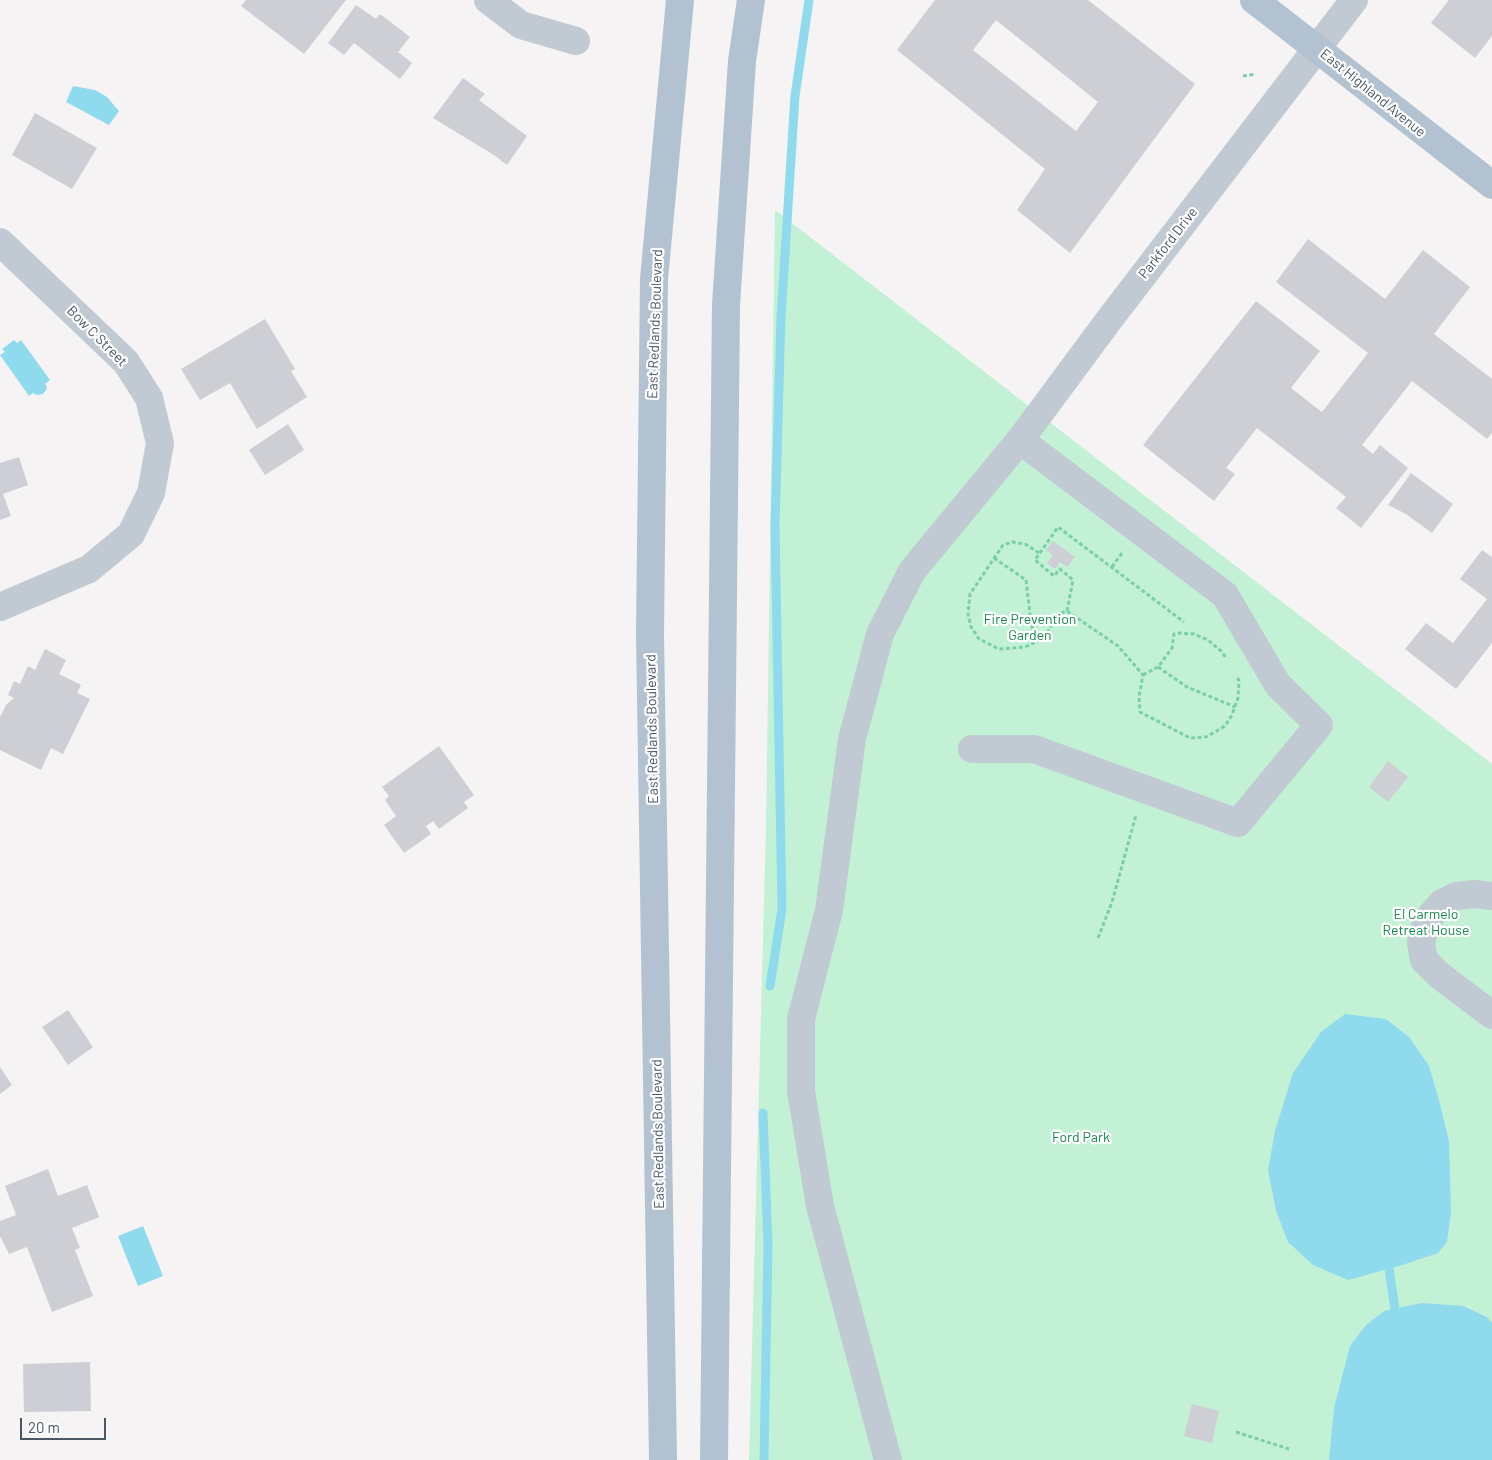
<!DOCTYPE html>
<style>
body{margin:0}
#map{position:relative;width:1492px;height:1460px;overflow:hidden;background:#f5f3f3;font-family:Barlow,sans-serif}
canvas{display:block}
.scale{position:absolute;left:20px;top:1418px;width:86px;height:22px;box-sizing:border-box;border:2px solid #4a5661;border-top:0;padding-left:6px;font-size:15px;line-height:18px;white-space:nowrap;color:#4a5661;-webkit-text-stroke:4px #fff;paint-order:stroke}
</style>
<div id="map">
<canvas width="1492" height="1460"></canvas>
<div class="scale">20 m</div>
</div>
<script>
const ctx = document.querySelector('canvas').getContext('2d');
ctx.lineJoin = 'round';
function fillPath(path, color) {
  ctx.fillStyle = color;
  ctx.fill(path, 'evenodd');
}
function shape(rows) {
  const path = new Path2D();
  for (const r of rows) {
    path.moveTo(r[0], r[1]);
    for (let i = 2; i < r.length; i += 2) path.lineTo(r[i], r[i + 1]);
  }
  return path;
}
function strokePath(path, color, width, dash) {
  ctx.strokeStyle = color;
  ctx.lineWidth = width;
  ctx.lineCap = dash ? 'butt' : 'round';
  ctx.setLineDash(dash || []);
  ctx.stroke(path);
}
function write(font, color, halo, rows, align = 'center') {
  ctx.font = font + ' Barlow,sans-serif';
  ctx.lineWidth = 4.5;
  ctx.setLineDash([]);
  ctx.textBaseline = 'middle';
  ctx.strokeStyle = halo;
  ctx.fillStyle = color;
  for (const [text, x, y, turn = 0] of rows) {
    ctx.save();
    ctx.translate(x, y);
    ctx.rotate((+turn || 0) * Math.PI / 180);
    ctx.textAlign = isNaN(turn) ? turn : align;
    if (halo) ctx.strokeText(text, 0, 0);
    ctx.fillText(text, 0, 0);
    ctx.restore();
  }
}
const green = shape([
 [775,210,1492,764,1492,1460,749,1460,766,827]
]);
const water = shape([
 [73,86,95,90,107,97,119,111,109,125,66,102],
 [14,340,17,343,21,340,50,380,45,384,47,386,46,390,43,394,37,395,33,393,29,396,0,355,5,352,2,349],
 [1345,1014,1386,1019,1409,1037,1429,1066,1439,1100,1449,1141,1451,1212,1447,1242,1438,1253,1399,1266,1348,1280,1313,1265,1288,1242,1276,1211,1268,1170,1275,1131,1293,1073,1321,1032],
 [143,1226,163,1276,138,1286,118,1236],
 [1422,1303,1463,1306,1487,1317,1492,1323,1492,1460,1329,1460,1334,1408,1350,1346,1366,1325,1384,1311]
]);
const stream = shape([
 [770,986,782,909,775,526,781,317,795,96,809,0],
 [763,1113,768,1245,764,1460],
 [1389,1269,1395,1309]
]);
const building = shape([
 [246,0,346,0,304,54,241,6],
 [935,0,1088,0,1195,84,1070,253,1017,210,1045,169,897,50],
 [996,20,1098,102,1076,131,973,50],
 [1449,0,1492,0,1492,36,1475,58,1431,23],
 [356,5,376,19,380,14,410,37,398,52,412,63,400,79,354,43,344,55,328,43],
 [463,78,485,94,479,100,527,136,507,165,494,155,433,118],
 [35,113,97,148,72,189,12,155],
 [1308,239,1385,299,1423,250,1470,287,1434,334,1492,379,1492,433,1487,439,1412,381,1362,445,1373,454,1380,445,1408,468,1361,528,1336,508,1346,497,1257,428,1226,468,1235,474,1214,501,1143,445,1256,301,1320,351,1291,388,1322,412,1368,353,1276,282],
 [265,319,295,369,291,371,307,397,257,429,230,383,200,400,181,369],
 [288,424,304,450,265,475,249,450],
 [19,457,28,485,3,494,11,516,0,520,0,463],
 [1411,473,1453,504,1432,533,1406,514,1388,505],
 [1053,541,1075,557,1067,567,1060,562,1055,569,1047,563,1053,555,1046,550],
 [1482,550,1492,557,1492,643,1456,689,1405,649,1426,623,1453,643,1487,599,1460,579],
 [45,649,66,660,59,674,81,685,77,693,90,699,63,754,51,748,41,770,0,750,0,717,6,705,14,698,8,695,14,681,20,684,28,666,35,670],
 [439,746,474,795,464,802,468,808,439,829,433,821,426,826,431,834,404,853,384,825,396,816,385,800,389,796,382,787],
 [1388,761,1408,777,1388,802,1369,787],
 [68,1010,93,1047,68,1065,42,1027],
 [0,1067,12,1085,0,1094],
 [48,1169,58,1196,87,1185,99,1217,72,1228,80,1248,75,1250,93,1296,52,1312,27,1247,9,1254,0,1236,0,1221,16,1215,5,1186],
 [90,1362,91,1411,24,1412,23,1364],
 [1192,1404,1219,1411,1212,1443,1184,1436]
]);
const path = shape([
 [1243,76,1256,74],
 [1039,553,1025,544,1012,542,1003,545,970,594,968,614,971,627,979,639,999,649,1025,647,1038,641,1050,629,1055,615,1067,611,1118,646,1143,675,1139,697,1140,712,1190,738,1206,737,1225,726,1232,715,1238,698,1239,681,1237,676],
 [994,558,1026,580,1030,614,1035,642],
 [1112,567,1122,553],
 [1067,611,1073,580,1060,569,1054,576,1035,560,1058,527,1184,622],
 [1158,667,1187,687,1235,707],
 [1143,675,1158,667,1172,648,1174,634,1178,633,1194,634,1208,640,1221,651,1226,658],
 [1098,938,1112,902,1136,815],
 [1236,1432,1289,1449]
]);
const minor = shape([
 [488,0,521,25,576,41],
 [0,242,126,362,149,398,160,443,151,493,131,534,89,569,0,607],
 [972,749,1034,749,1238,823,1319,725,1278,685,1225,595,1020,440],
 [1492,896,1475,894,1456,896,1442,903,1432,914,1425,927,1421,943,1424,960,1439,975,1492,1015],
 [888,1460,820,1206,801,1091,801,1019,829,910,852,739,880,634,912,571,1020,440,1109,320,1354,0]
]);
const major = shape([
 [1254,0,1492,185],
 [663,1460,650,633,654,279,680,0],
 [714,1460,726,305,742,61,751,0]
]);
const streetNames = [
 ["East Highland Avenue",1373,93,39],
 ["Parkford Drive",1168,243,-52],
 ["East Redlands Boulevard",655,324,-88],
 ["Bow C Street",97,336,45],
 ["East Redlands Boulevard",652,729,-91],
 ["East Redlands Boulevard",658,1134,-91]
];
const parkNames = [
 ["Fire Prevention",1030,619],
 ["Garden",1030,635],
 ["El Carmelo",1426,914],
 ["Retreat House",1426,930],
 ["Ford Park",1081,1137]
];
fillPath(green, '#c3f1d5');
fillPath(water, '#90daee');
strokePath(stream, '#90daee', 9);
fillPath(building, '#cdcfd5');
strokePath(path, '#7ad0a6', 3, [4, 2.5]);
strokePath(minor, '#c1cad2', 28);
strokePath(major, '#b3c2d1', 28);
write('14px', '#4a5661', '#fff', streetNames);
write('14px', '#17864f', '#fff', parkNames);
</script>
